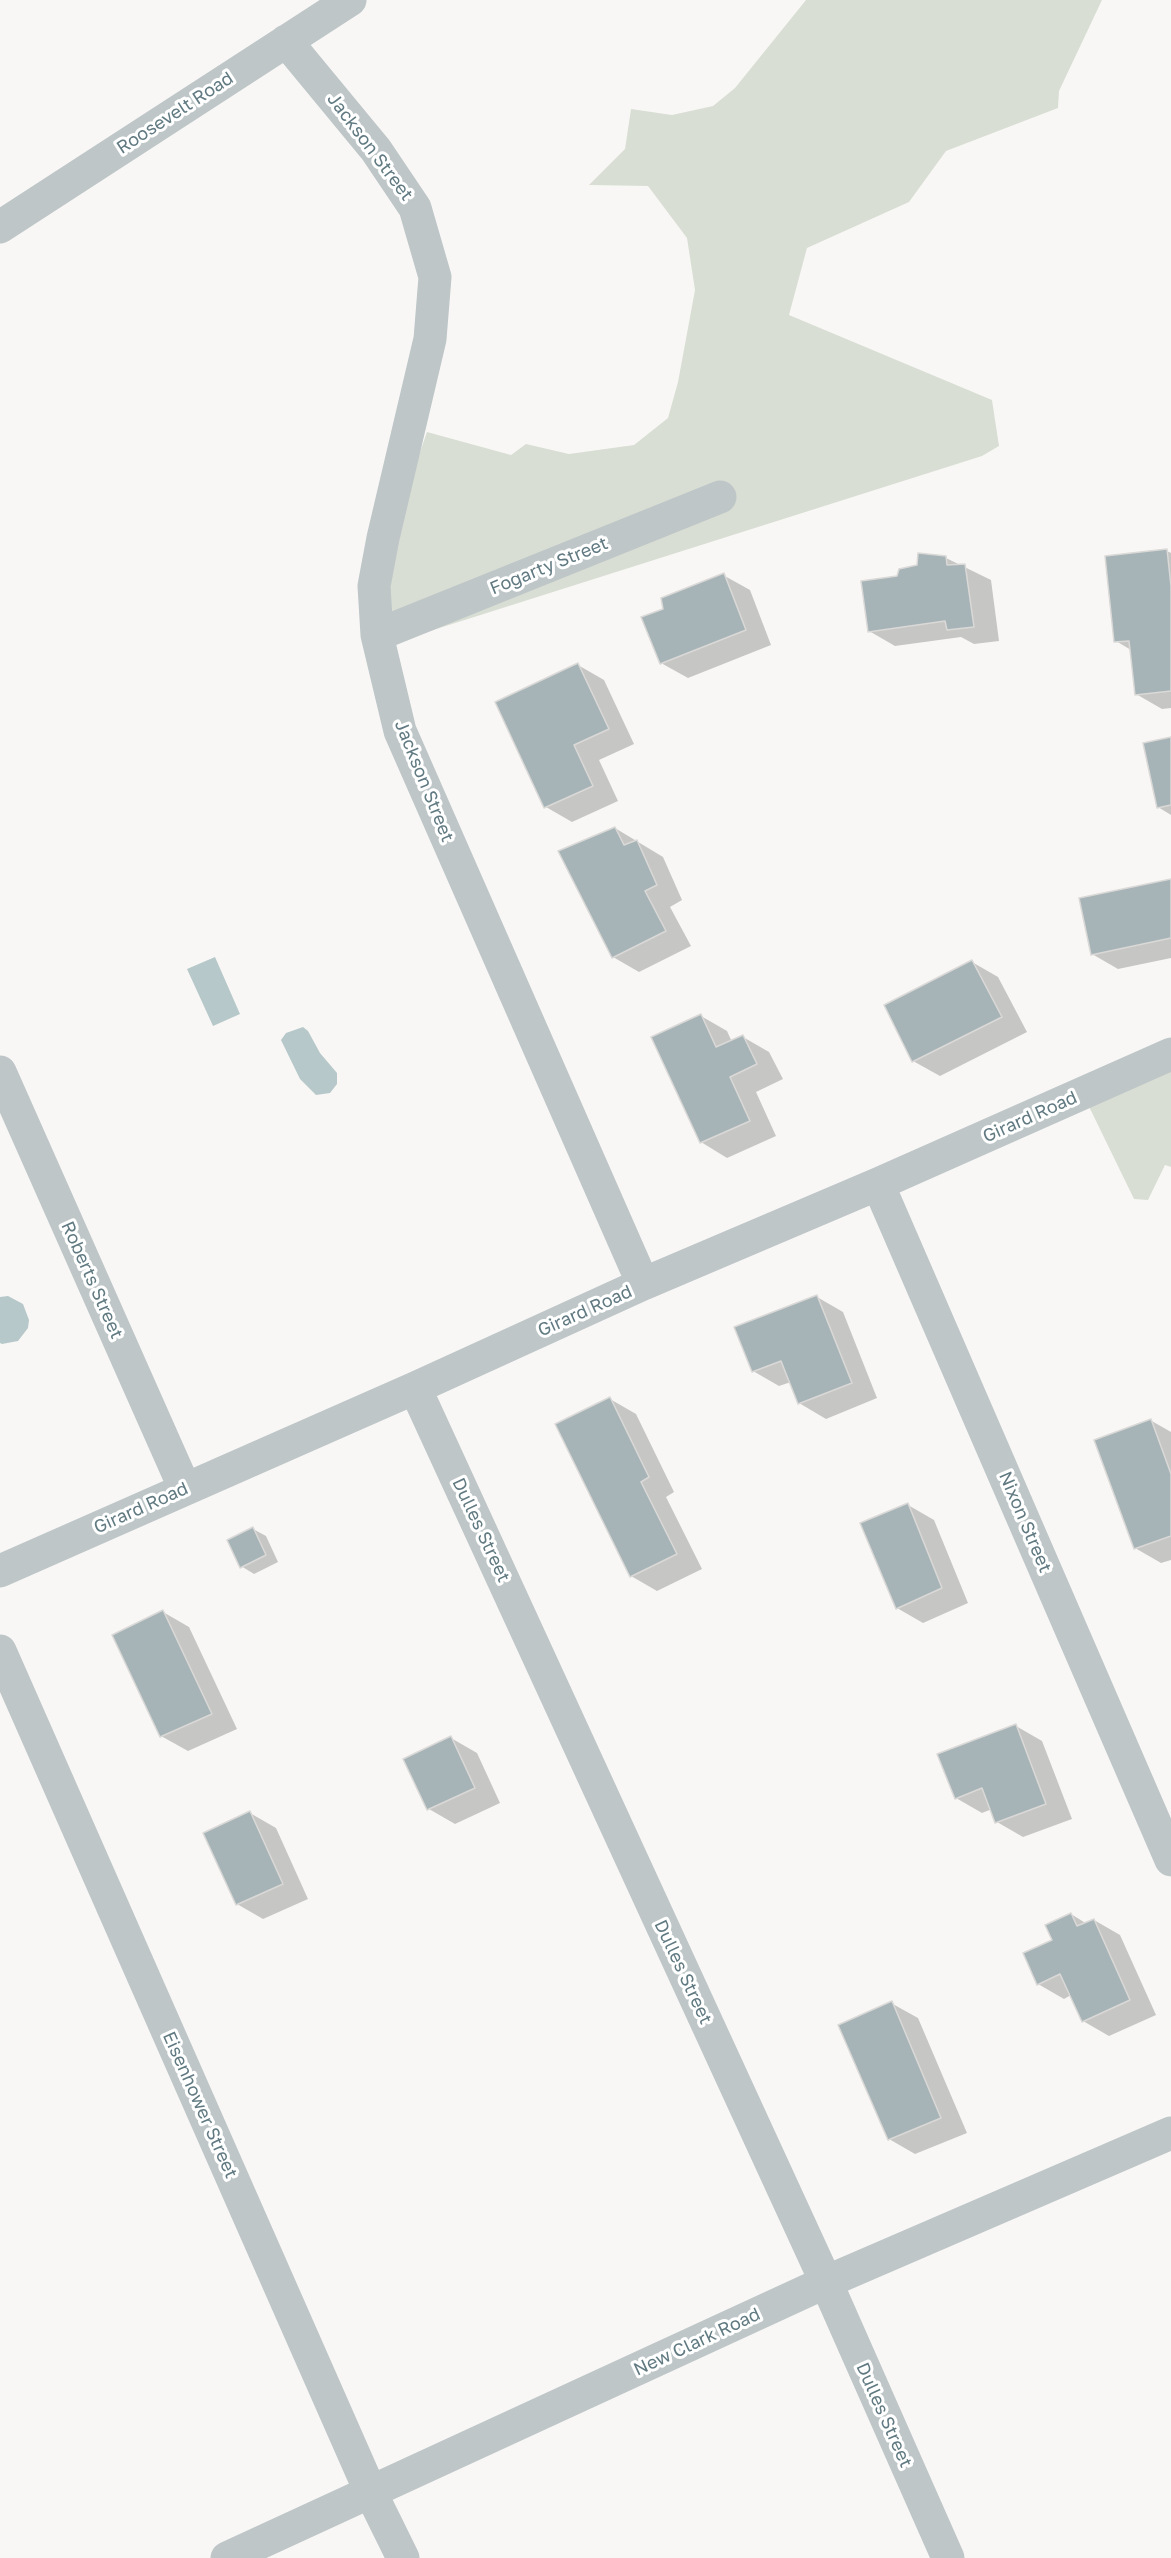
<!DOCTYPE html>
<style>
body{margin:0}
canvas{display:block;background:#f8f7f5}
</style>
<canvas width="1171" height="2558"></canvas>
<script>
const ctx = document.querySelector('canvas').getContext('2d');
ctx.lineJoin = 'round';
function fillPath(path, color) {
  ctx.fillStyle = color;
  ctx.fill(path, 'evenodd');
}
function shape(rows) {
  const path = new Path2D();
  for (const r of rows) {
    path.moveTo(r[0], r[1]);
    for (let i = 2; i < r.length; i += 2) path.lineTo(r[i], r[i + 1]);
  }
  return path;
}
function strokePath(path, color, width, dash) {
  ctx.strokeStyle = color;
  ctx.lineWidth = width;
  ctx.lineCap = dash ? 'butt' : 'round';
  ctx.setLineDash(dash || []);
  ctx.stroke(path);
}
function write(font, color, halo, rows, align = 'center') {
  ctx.font = font + ' "Golos Text",sans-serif';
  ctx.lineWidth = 6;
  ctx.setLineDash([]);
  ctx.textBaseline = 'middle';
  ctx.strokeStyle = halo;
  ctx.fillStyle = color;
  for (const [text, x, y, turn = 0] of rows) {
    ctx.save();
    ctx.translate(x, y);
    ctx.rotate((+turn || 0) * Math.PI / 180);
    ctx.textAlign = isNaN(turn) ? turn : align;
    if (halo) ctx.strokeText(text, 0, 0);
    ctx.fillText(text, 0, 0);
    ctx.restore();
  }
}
const green = shape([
 [806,0,1102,0,1059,91,1058,108,946,151,909,202,807,248,789,315,992,400,999,446,982,456,389,644,377,577,427,432,511,455,526,444,569,454,634,445,668,418,678,382,695,290,687,238,648,186,589,185,625,149,631,109,672,115,713,106,735,88],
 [1171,1038,1171,1167,1165,1165,1148,1200,1134,1199,1078,1084]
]);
const water = shape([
 [215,957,240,1014,213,1026,187,969],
 [303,1027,308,1031,320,1053,337,1073,337,1084,330,1093,316,1095,300,1079,281,1040,286,1033],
 [8,1296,23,1304,29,1320,28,1328,18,1341,2,1344,0,1343,0,1297]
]);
const shadow = shape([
 [1167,551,1171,553,1171,708,1162,709,1136,694,1131,650,1116,641],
 [946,558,991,580,999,641,974,644,961,637,895,646,869,631,898,577],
 [723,575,750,590,771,645,688,678,661,663,664,610],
 [578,665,604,680,634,744,599,760,618,801,572,822,546,807],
 [1171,739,1171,815,1158,807],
 [615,828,663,857,682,900,670,907,691,946,639,972,613,957],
 [1171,880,1171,958,1118,969,1092,954],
 [972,962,998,977,1027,1032,940,1076,913,1061],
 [701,1016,727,1031,732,1042,743,1037,769,1052,783,1079,756,1092,776,1136,727,1158,701,1142],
 [817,1297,843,1312,877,1398,826,1419,799,1403,791,1382,779,1386,753,1371],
 [610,1399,636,1414,674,1492,666,1497,702,1569,657,1591,631,1576],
 [1150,1420,1171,1432,1171,1560,1161,1563,1135,1548],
 [908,1505,934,1520,968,1603,923,1623,897,1608],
 [253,1529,266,1536,278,1562,254,1574,241,1566],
 [163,1612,189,1627,237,1729,188,1751,161,1736,114,1636],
 [1016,1726,1042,1741,1072,1819,1023,1837,997,1822,992,1809,982,1813,956,1798],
 [451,1738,477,1753,500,1803,455,1824,429,1809],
 [250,1813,276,1828,308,1899,263,1919,237,1904],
 [1071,1914,1087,1924,1094,1920,1120,1935,1156,2015,1109,2036,1083,2021,1071,1995,1064,1999,1038,1984],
 [891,2003,918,2018,967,2133,915,2154,889,2139]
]);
const building = shape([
 [1167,549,1171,586,1171,691,1135,695,1129,641,1114,642,1105,556,1167,549],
 [918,553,946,556,947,565,965,564,974,627,947,630,945,621,868,632,861,581,897,576,899,569,917,565,918,553],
 [724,573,746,630,660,664,641,617,663,609,661,598,724,573],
 [578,663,609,729,574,745,593,786,544,808,495,702,578,663],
 [1171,737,1171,805,1157,808,1143,743,1171,737],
 [615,827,624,845,637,840,657,885,645,891,666,931,612,958,558,851,615,827],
 [1171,879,1171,938,1091,955,1079,898,1171,879],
 [972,960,1002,1017,912,1062,884,1005,972,960],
 [701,1014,716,1047,743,1035,757,1064,730,1077,750,1121,700,1143,651,1037,701,1014],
 [817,1295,852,1383,798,1404,781,1361,752,1372,734,1327,817,1295],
 [610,1397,649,1477,641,1482,677,1554,630,1577,555,1424,610,1397],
 [1151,1419,1171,1474,1171,1536,1134,1549,1094,1440,1151,1419],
 [908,1503,942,1588,896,1609,860,1523,908,1503],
 [253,1527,266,1555,240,1568,227,1540,253,1527],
 [163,1610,212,1714,160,1737,112,1635,163,1610],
 [1016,1724,1046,1804,995,1823,982,1788,955,1799,937,1754,1016,1724],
 [451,1736,475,1788,427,1810,403,1759,451,1736],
 [250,1811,283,1884,236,1905,203,1833,250,1811],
 [1071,1913,1077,1926,1094,1919,1130,2000,1082,2022,1060,1974,1037,1985,1023,1953,1052,1940,1045,1925,1071,1913],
 [892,2001,941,2118,888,2140,838,2025,892,2001]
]);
const street = shape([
 [286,41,376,150,415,208,435,277,430,339,383,538,374,586,377,635,400,731,643,1284],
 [0,227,350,0],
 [377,635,720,497],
 [0,1072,185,1489],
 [878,1184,1171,1860],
 [415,1388,826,2282,948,2558],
 [0,1571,415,1388,643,1284,878,1184,1171,1054],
 [0,1651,371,2493,403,2558],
 [227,2558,826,2282,1171,2133]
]);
const streetNames = [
 ["Roosevelt Road",175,113,-33],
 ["Jackson Street",370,147,53],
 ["Fogarty Street",549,566,-22],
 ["Jackson Street",424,781,68],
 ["Girard Road",1030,1117,-24],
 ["Roberts Street",92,1280,66],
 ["Girard Road",585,1311,-24],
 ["Girard Road",141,1508,-24],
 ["Nixon Street",1025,1522,67],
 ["Dulles Street",481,1530,65],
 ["Dulles Street",683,1972,65],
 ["Eisenhower Street",200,2105,66],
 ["New Clark Road",697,2342,-25],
 ["Dulles Street",884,2415,66]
];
fillPath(green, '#d9ded4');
fillPath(water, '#b6c8c9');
fillPath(shadow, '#0003');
fillPath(building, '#a7b4b7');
strokePath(building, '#dad9d7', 1.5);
strokePath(street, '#bec6c8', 33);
write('18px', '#617a82', '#fff', streetNames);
</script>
